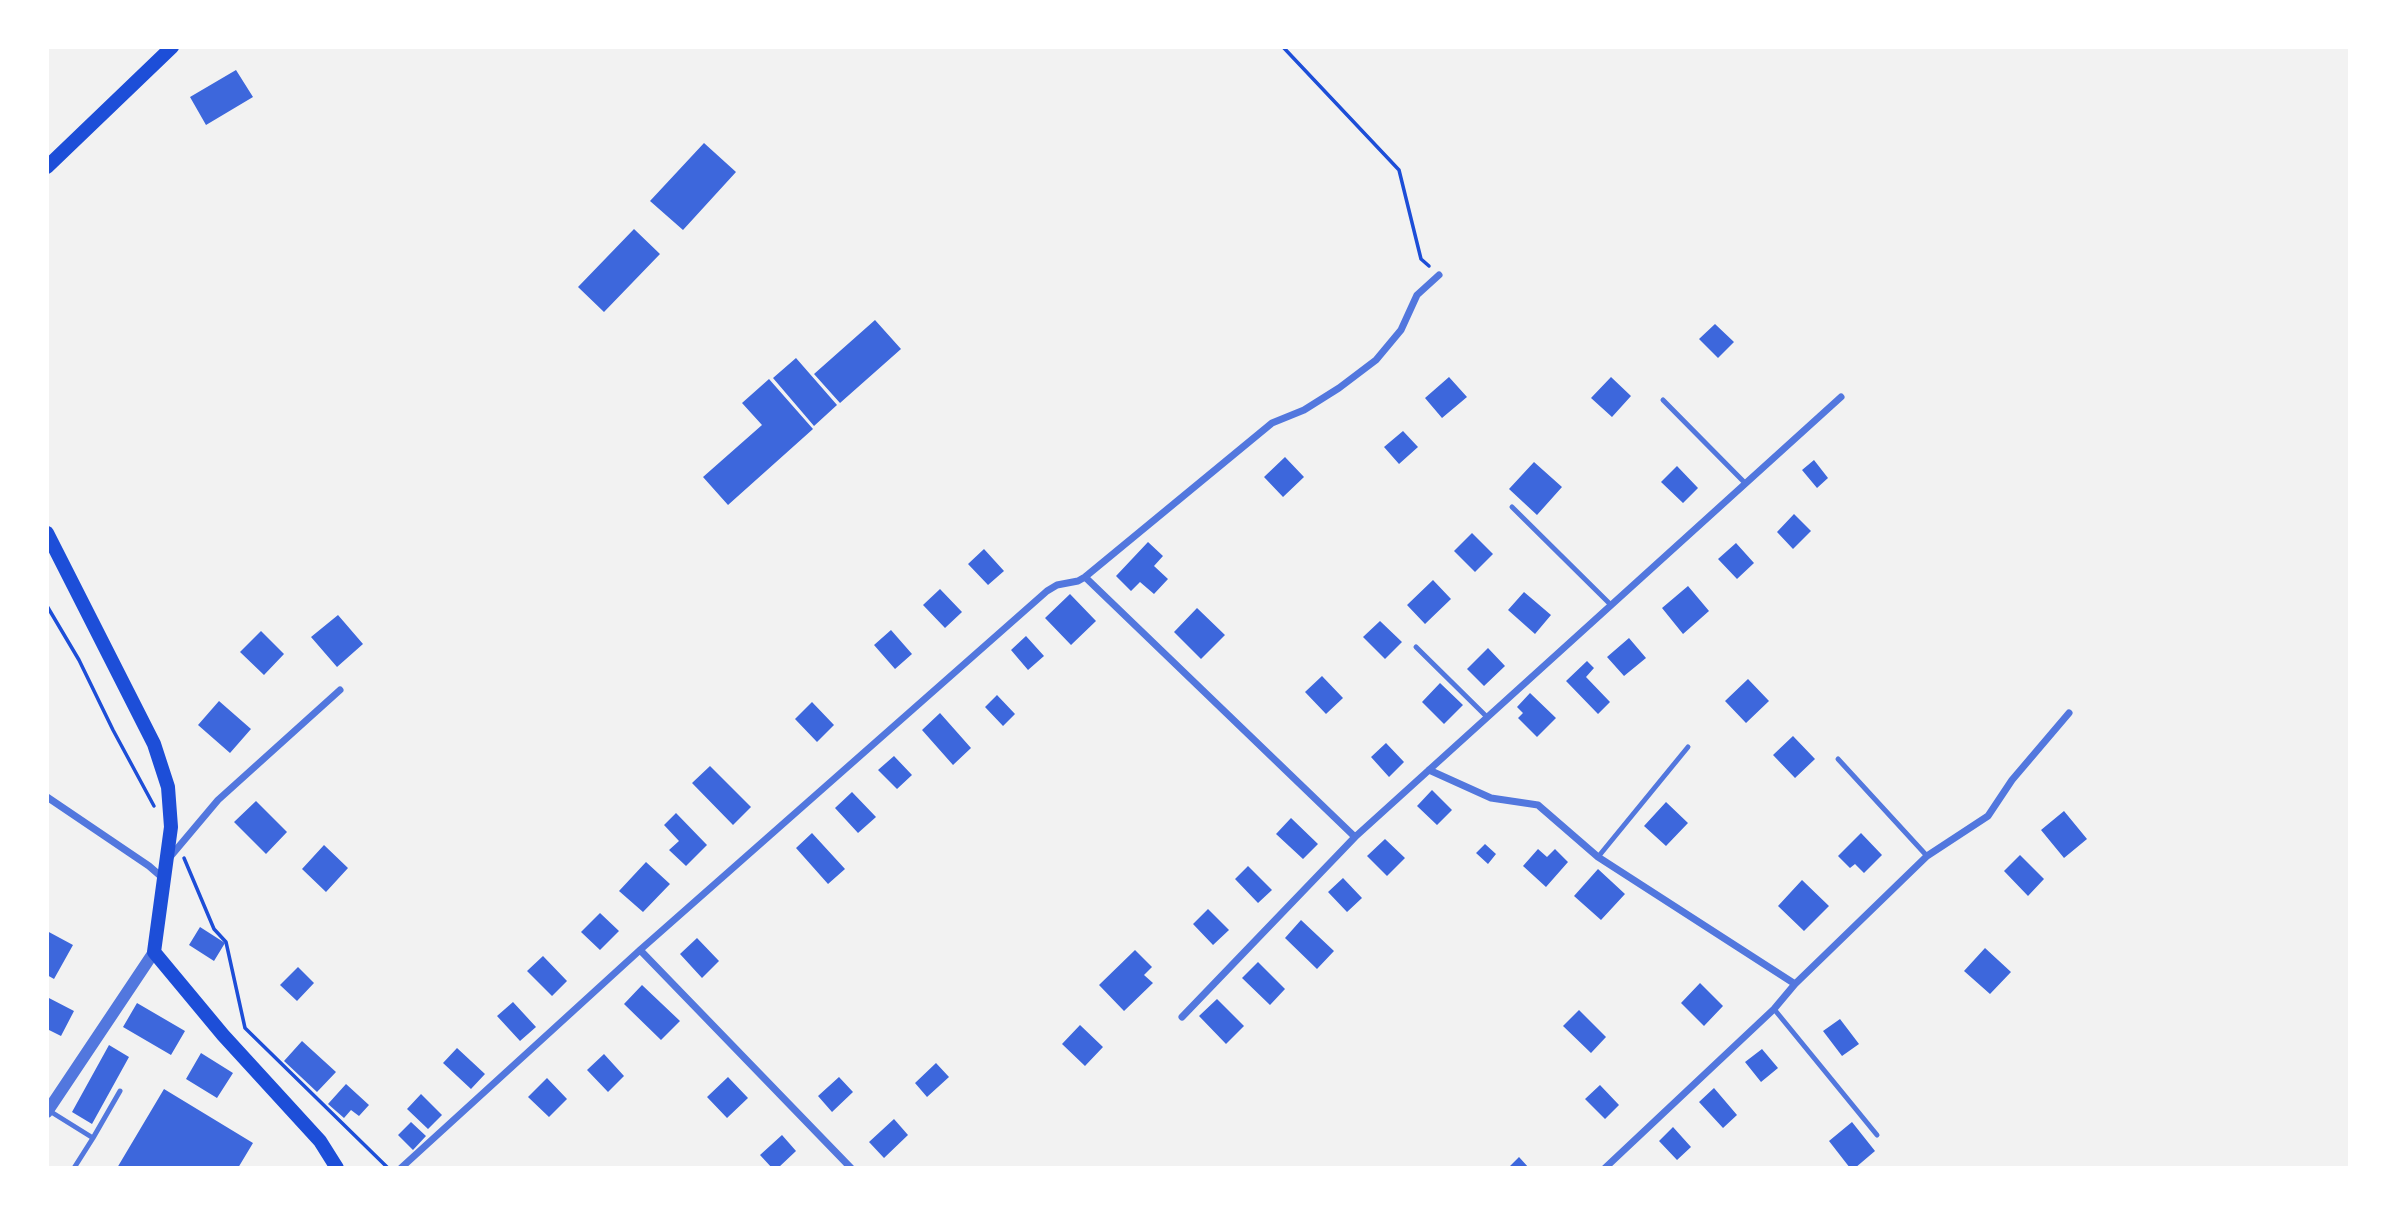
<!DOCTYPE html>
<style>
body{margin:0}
#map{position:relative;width:2397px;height:1215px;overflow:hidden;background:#f2f2f2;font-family:"Crimson Pro",serif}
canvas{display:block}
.frame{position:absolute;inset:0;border:49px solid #fff;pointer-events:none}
</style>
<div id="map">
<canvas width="2397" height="1215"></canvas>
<div class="frame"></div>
</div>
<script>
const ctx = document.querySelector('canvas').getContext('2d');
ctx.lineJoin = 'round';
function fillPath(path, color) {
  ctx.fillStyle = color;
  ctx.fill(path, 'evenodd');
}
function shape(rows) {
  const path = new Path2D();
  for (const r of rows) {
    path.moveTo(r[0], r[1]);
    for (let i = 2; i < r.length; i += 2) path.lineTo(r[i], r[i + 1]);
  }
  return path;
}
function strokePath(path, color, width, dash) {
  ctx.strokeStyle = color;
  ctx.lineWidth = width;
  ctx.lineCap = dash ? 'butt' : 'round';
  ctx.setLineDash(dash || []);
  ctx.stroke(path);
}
const building = shape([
 [236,70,253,97,206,125,190,97],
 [704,143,736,172,683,230,650,201],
 [634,229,660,254,604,312,578,287],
 [875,320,901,349,840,403,814,374],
 [1715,324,1734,342,1718,358,1699,339],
 [796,358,837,405,814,426,773,378],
 [1449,377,1467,397,1442,418,1425,398],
 [1611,377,1631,396,1612,417,1591,398],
 [769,379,813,429,728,505,703,477,762,425,742,403],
 [1403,431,1418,447,1399,464,1384,447],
 [1285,457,1304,477,1283,497,1264,477],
 [1814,460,1828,478,1817,488,1802,470],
 [1534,462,1562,487,1537,515,1509,489],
 [1677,466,1698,488,1683,503,1661,482],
 [1794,514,1811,531,1793,549,1777,532],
 [1472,533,1493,554,1475,572,1454,551],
 [1148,542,1163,556,1154,566,1168,579,1154,594,1140,582,1131,591,1116,576],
 [1736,543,1754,563,1737,579,1718,559],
 [984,549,1004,571,988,585,968,564],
 [1433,580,1451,599,1425,624,1407,605],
 [1688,586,1709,611,1683,634,1662,608],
 [940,589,962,612,945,628,923,605],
 [1524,592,1551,615,1535,634,1508,610],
 [1070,594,1096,621,1071,645,1045,618],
 [1197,608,1225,635,1201,659,1174,632],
 [338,615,363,644,337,667,311,637],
 [1380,621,1402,642,1385,659,1363,637],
 [891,630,912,654,895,669,874,645],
 [261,631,284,654,264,675,240,652],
 [1026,636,1044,656,1028,670,1011,650],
 [1629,638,1646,658,1624,676,1607,657],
 [1488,648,1505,666,1484,686,1467,669],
 [1587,661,1594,668,1586,677,1610,702,1598,714,1566,681],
 [1322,676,1343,698,1326,714,1305,692],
 [1748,679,1769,701,1746,723,1725,701],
 [1440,683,1463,705,1444,724,1422,702],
 [1530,693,1556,718,1537,737,1518,718,1523,713,1517,707],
 [997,695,1015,714,1003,726,985,707],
 [219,701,251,729,230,753,198,725],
 [812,702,834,725,817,742,795,719],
 [940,713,971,748,953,765,922,730],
 [1793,736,1815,759,1795,778,1773,755],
 [1386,743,1404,762,1389,777,1371,757],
 [894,756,912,775,897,789,878,770],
 [710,766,751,807,733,825,692,783],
 [1432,790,1452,810,1437,825,1417,806],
 [852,792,876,817,858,833,835,808],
 [256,801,287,832,266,854,234,822],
 [1666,802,1688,823,1666,846,1644,826],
 [2064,811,2087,839,2064,858,2041,830],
 [676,813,707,845,686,866,669,850,679,841,664,825],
 [1291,818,1318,844,1303,859,1276,834],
 [812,833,845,869,828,884,796,848],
 [1861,833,1882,855,1864,873,1855,864,1850,868,1838,856],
 [1385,839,1405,858,1387,876,1367,856],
 [1485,844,1496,854,1488,864,1476,853],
 [324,845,348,868,326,892,302,869],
 [1538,849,1547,857,1555,849,1568,862,1546,887,1523,866],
 [2020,855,2044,879,2028,896,2004,871],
 [646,862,670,884,643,912,619,891],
 [1248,866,1272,890,1258,903,1235,879],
 [1598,869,1625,894,1601,920,1574,896],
 [1343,878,1362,898,1347,912,1328,892],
 [1802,880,1829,906,1804,931,1778,906],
 [1208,909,1229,930,1213,945,1193,924],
 [600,913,619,931,600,950,581,932],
 [1301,920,1334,951,1317,969,1285,938],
 [200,927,225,943,214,961,189,945],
 [47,931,73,945,54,979,47,975],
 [697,938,719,961,702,978,680,954],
 [1985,948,2011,972,1990,994,1964,971],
 [1135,950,1152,967,1144,975,1153,983,1124,1011,1099,985],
 [543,956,567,981,552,996,527,971],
 [1258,962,1285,989,1270,1005,1242,978],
 [298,967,314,983,297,1001,280,985],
 [1700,983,1723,1006,1704,1026,1681,1003],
 [642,985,680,1021,661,1040,624,1004],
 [47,997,74,1011,61,1036,47,1029],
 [1217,999,1244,1026,1226,1044,1199,1016],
 [513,1002,536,1027,520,1041,497,1016],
 [137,1003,185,1031,171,1055,123,1027],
 [1579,1010,1606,1037,1591,1053,1563,1026],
 [1840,1019,1859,1044,1842,1056,1823,1031],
 [1080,1025,1103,1047,1085,1066,1062,1044],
 [302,1041,336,1072,317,1092,284,1061],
 [109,1045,129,1057,92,1124,72,1112],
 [457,1048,485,1074,471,1089,443,1063],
 [1762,1049,1778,1068,1761,1082,1745,1062],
 [201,1053,233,1073,217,1098,186,1079],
 [604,1054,624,1076,608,1092,587,1070],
 [936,1063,949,1077,927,1097,915,1083],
 [728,1077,748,1098,727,1118,707,1097],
 [839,1077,853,1092,832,1112,818,1096],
 [547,1078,567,1099,549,1117,528,1097],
 [346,1084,369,1105,359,1116,351,1110,344,1118,328,1104],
 [1600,1085,1619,1105,1605,1119,1585,1099],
 [1714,1088,1737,1115,1723,1128,1699,1102],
 [164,1089,253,1143,238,1168,117,1168],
 [421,1094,442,1115,428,1129,407,1109],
 [894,1119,908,1135,884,1158,869,1142],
 [411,1122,426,1136,413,1150,398,1135],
 [1852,1122,1875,1151,1855,1168,1850,1168,1829,1141],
 [1673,1127,1691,1147,1677,1160,1659,1141],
 [782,1135,796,1151,778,1168,772,1168,760,1155],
 [1519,1157,1529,1168,1508,1168]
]);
const path = shape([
 [1283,47,1399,170,1421,259,1429,266],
 [47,606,79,660,113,730,154,806],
 [184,858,214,929,226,942,245,1028,388,1168]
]);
const service = shape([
 [1663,400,1745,483],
 [1512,507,1611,605],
 [1416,647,1487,717],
 [1838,759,1927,856],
 [1598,857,1688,747],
 [1774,1009,1877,1135],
 [48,1110,93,1138,74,1168],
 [93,1138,120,1091]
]);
const minor = shape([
 [1085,577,1355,837],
 [1429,770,1491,798,1538,805,1598,857,1795,984],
 [47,797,149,866,164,879],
 [170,857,218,800,340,690],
 [640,950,851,1168],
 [1182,1017,1355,837,1841,397],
 [401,1168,640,950,1047,591,1057,585,1078,581,1085,577,1272,423,1304,410,1339,388,1376,360,1401,330,1417,295,1439,275],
 [1605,1168,1774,1009,1795,984,1927,856,1988,816,2012,780,2069,713]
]);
const tertiary = shape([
 [47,1112,154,952]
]);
const secondary = shape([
 [47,167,172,47],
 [47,533,154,744,168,787,171,827,154,952,223,1035,320,1141,337,1168]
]);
fillPath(building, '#3d67dc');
strokePath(path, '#1d4ed8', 3.5);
strokePath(service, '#5277de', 5);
strokePath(minor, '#5277de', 7);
strokePath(tertiary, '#5277de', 12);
strokePath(secondary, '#1d4ed8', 14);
</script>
